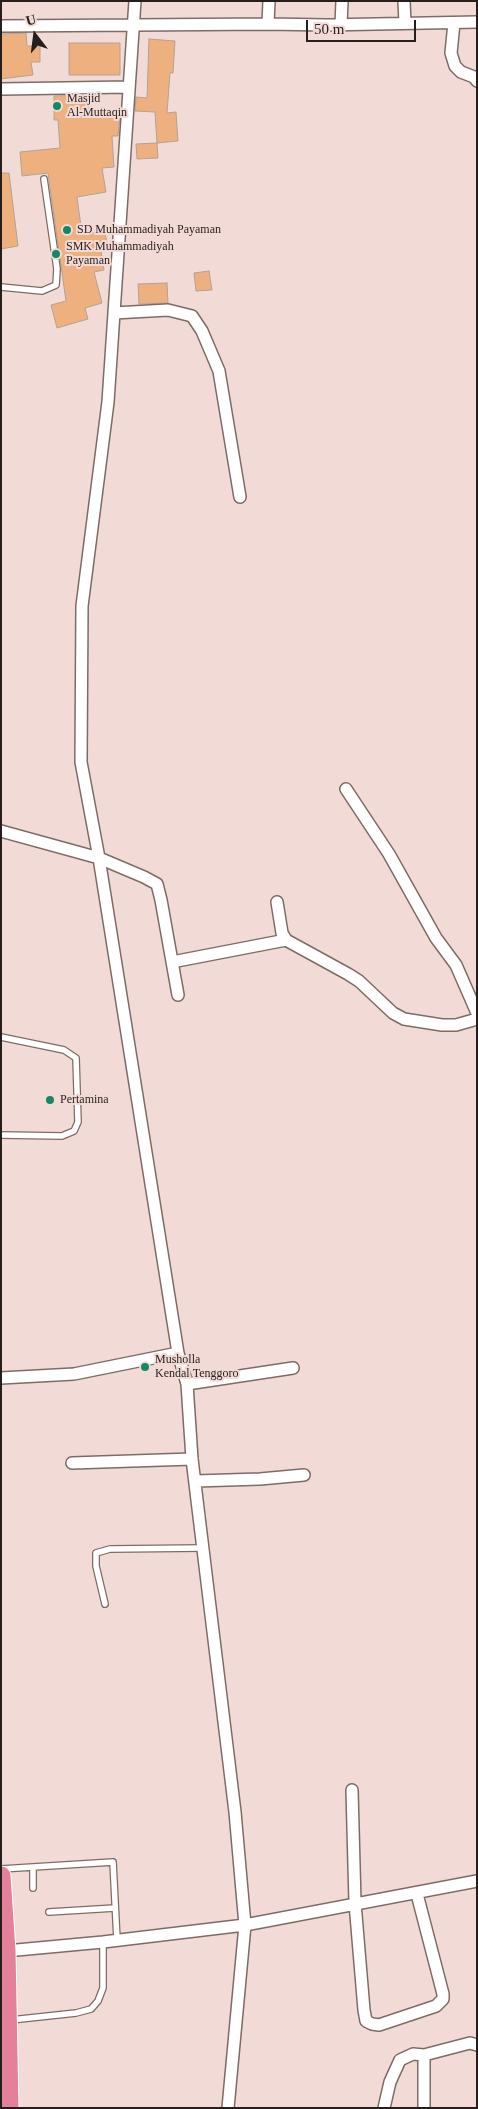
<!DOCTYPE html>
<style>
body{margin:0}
#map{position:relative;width:478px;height:2109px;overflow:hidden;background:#f2dbd6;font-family:Georgia,serif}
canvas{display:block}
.frame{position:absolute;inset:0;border:2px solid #261e1c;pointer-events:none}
.north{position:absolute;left:10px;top:10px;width:50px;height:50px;-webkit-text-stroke:4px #f2dbd6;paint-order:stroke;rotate:345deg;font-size:14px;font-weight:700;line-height:20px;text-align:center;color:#261e1c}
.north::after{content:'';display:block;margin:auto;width:18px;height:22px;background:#261e1c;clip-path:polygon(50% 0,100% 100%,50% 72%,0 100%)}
.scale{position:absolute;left:306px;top:20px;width:110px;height:22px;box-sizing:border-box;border:2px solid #261e1c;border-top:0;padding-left:6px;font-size:15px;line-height:18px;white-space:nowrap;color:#261e1c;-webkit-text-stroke:4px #f2dbd6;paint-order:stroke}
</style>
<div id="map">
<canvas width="478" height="2109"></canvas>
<div class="frame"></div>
<div class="north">U</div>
<div class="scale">50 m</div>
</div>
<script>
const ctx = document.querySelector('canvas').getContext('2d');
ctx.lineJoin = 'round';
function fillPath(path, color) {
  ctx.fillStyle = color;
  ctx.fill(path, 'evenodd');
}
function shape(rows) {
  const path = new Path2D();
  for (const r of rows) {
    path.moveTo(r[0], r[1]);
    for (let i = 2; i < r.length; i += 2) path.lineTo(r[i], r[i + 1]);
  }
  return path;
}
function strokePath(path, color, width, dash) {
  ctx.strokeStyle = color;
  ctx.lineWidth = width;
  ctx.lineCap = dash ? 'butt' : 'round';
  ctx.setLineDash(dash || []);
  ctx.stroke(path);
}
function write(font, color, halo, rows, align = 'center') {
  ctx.font = font + ' Georgia,serif';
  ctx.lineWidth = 4;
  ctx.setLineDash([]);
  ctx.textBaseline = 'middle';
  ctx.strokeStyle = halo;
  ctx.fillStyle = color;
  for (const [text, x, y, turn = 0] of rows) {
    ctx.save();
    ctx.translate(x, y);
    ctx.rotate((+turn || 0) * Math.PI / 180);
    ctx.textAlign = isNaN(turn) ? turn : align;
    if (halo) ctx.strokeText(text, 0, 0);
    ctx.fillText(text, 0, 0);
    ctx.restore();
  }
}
const building = shape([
 [26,33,27,46,40,46,40,62,31,62,33,75,1,79,1,34,26,33],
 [149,39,175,41,173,73,170,73,167,113,176,112,178,141,157,143,155,112,135,111,136,97,147,98,149,39],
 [69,43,120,43,120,75,69,75,69,43],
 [88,95,88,114,120,115,118,136,112,136,114,167,102,168,106,192,77,197,82,234,105,231,107,244,100,245,104,270,94,272,102,303,85,308,88,319,57,328,51,305,66,301,48,173,22,176,20,152,60,148,58,120,54,120,54,96,88,95],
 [157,143,158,158,137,159,136,144,157,143],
 [1,173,9,173,18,246,1,249,1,173],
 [209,271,212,290,196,291,194,273,209,271],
 [167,283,168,303,139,304,138,284,167,283]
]);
const service = shape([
 [1,287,42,291,56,285,57,269,44,179],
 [1,1037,64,1050,76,1058,78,1122,74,1131,62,1136,1,1135],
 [105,1604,96,1566,96,1553,110,1549,204,1548],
 [33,1867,33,1888],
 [1,1869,113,1862,117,1940],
 [49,1912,115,1908],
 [11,2020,76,2013,91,2009,98,2001,103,1988,103,1942]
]);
const minor = shape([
 [135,1,108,402,82,606,81,762,99,858,178,1353,187,1384,192,1459,235,1812,245,1925,228,2108],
 [404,1,405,23],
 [454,23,451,53,455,66,461,72,474,77,477,81],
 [268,24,269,1],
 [341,25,342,1],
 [1,26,268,24,326,25,477,22],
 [1,89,129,87],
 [114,313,168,310,192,316,202,331,219,371,240,497],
 [346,789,389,854,436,938,456,965,477,1013],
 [1,831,99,858,144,877,157,884,161,900,178,995],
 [277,902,282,933,286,940,348,974,359,981,393,1013,404,1019,442,1025,456,1025,477,1019],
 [172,962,286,940],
 [1,1378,74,1374,178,1353],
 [187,1384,293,1368],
 [72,1463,192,1459],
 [196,1481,260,1479,304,1475],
 [352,1790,355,1903,364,2010,366,2021,372,2024,379,2025,436,2006,443,1999,443,1994,417,1894],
 [6,1951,103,1942,245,1925,477,1881],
 [424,2055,424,2108],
 [384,2108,390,2082,400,2060,413,2054,424,2055,470,2043,477,2045]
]);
const trunk = shape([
 [1,1876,6,1951,9,2108]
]);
const markers = [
 [57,106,5,"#148767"],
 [67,230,5,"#148767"],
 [56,254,5,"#148767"],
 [50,1100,5,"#148767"],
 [145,1367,5,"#148767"]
];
const poiNames = [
 ["Masjid",67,99],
 ["Al-Muttaqin",67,113],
 ["SD Muhammadiyah Payaman",77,230],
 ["SMK Muhammadiyah",66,247],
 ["Payaman",66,261],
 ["Pertamina",60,1100],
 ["Musholla",155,1360],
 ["Kendal Tenggoro",155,1374]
];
fillPath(building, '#edb07e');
strokePath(building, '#b3a295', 1);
strokePath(service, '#7f6b66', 8);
strokePath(minor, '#7f6b66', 14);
strokePath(trunk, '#fff', 21);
strokePath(service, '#fff', 5.5);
strokePath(minor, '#fff', 11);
strokePath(trunk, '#e3809a', 19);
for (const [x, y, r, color] of markers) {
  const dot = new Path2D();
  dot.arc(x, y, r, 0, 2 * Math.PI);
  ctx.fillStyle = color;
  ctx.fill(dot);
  strokePath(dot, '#f2dbd6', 2);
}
write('12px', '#261e1c', '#f2dbd6', poiNames, 'left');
</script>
